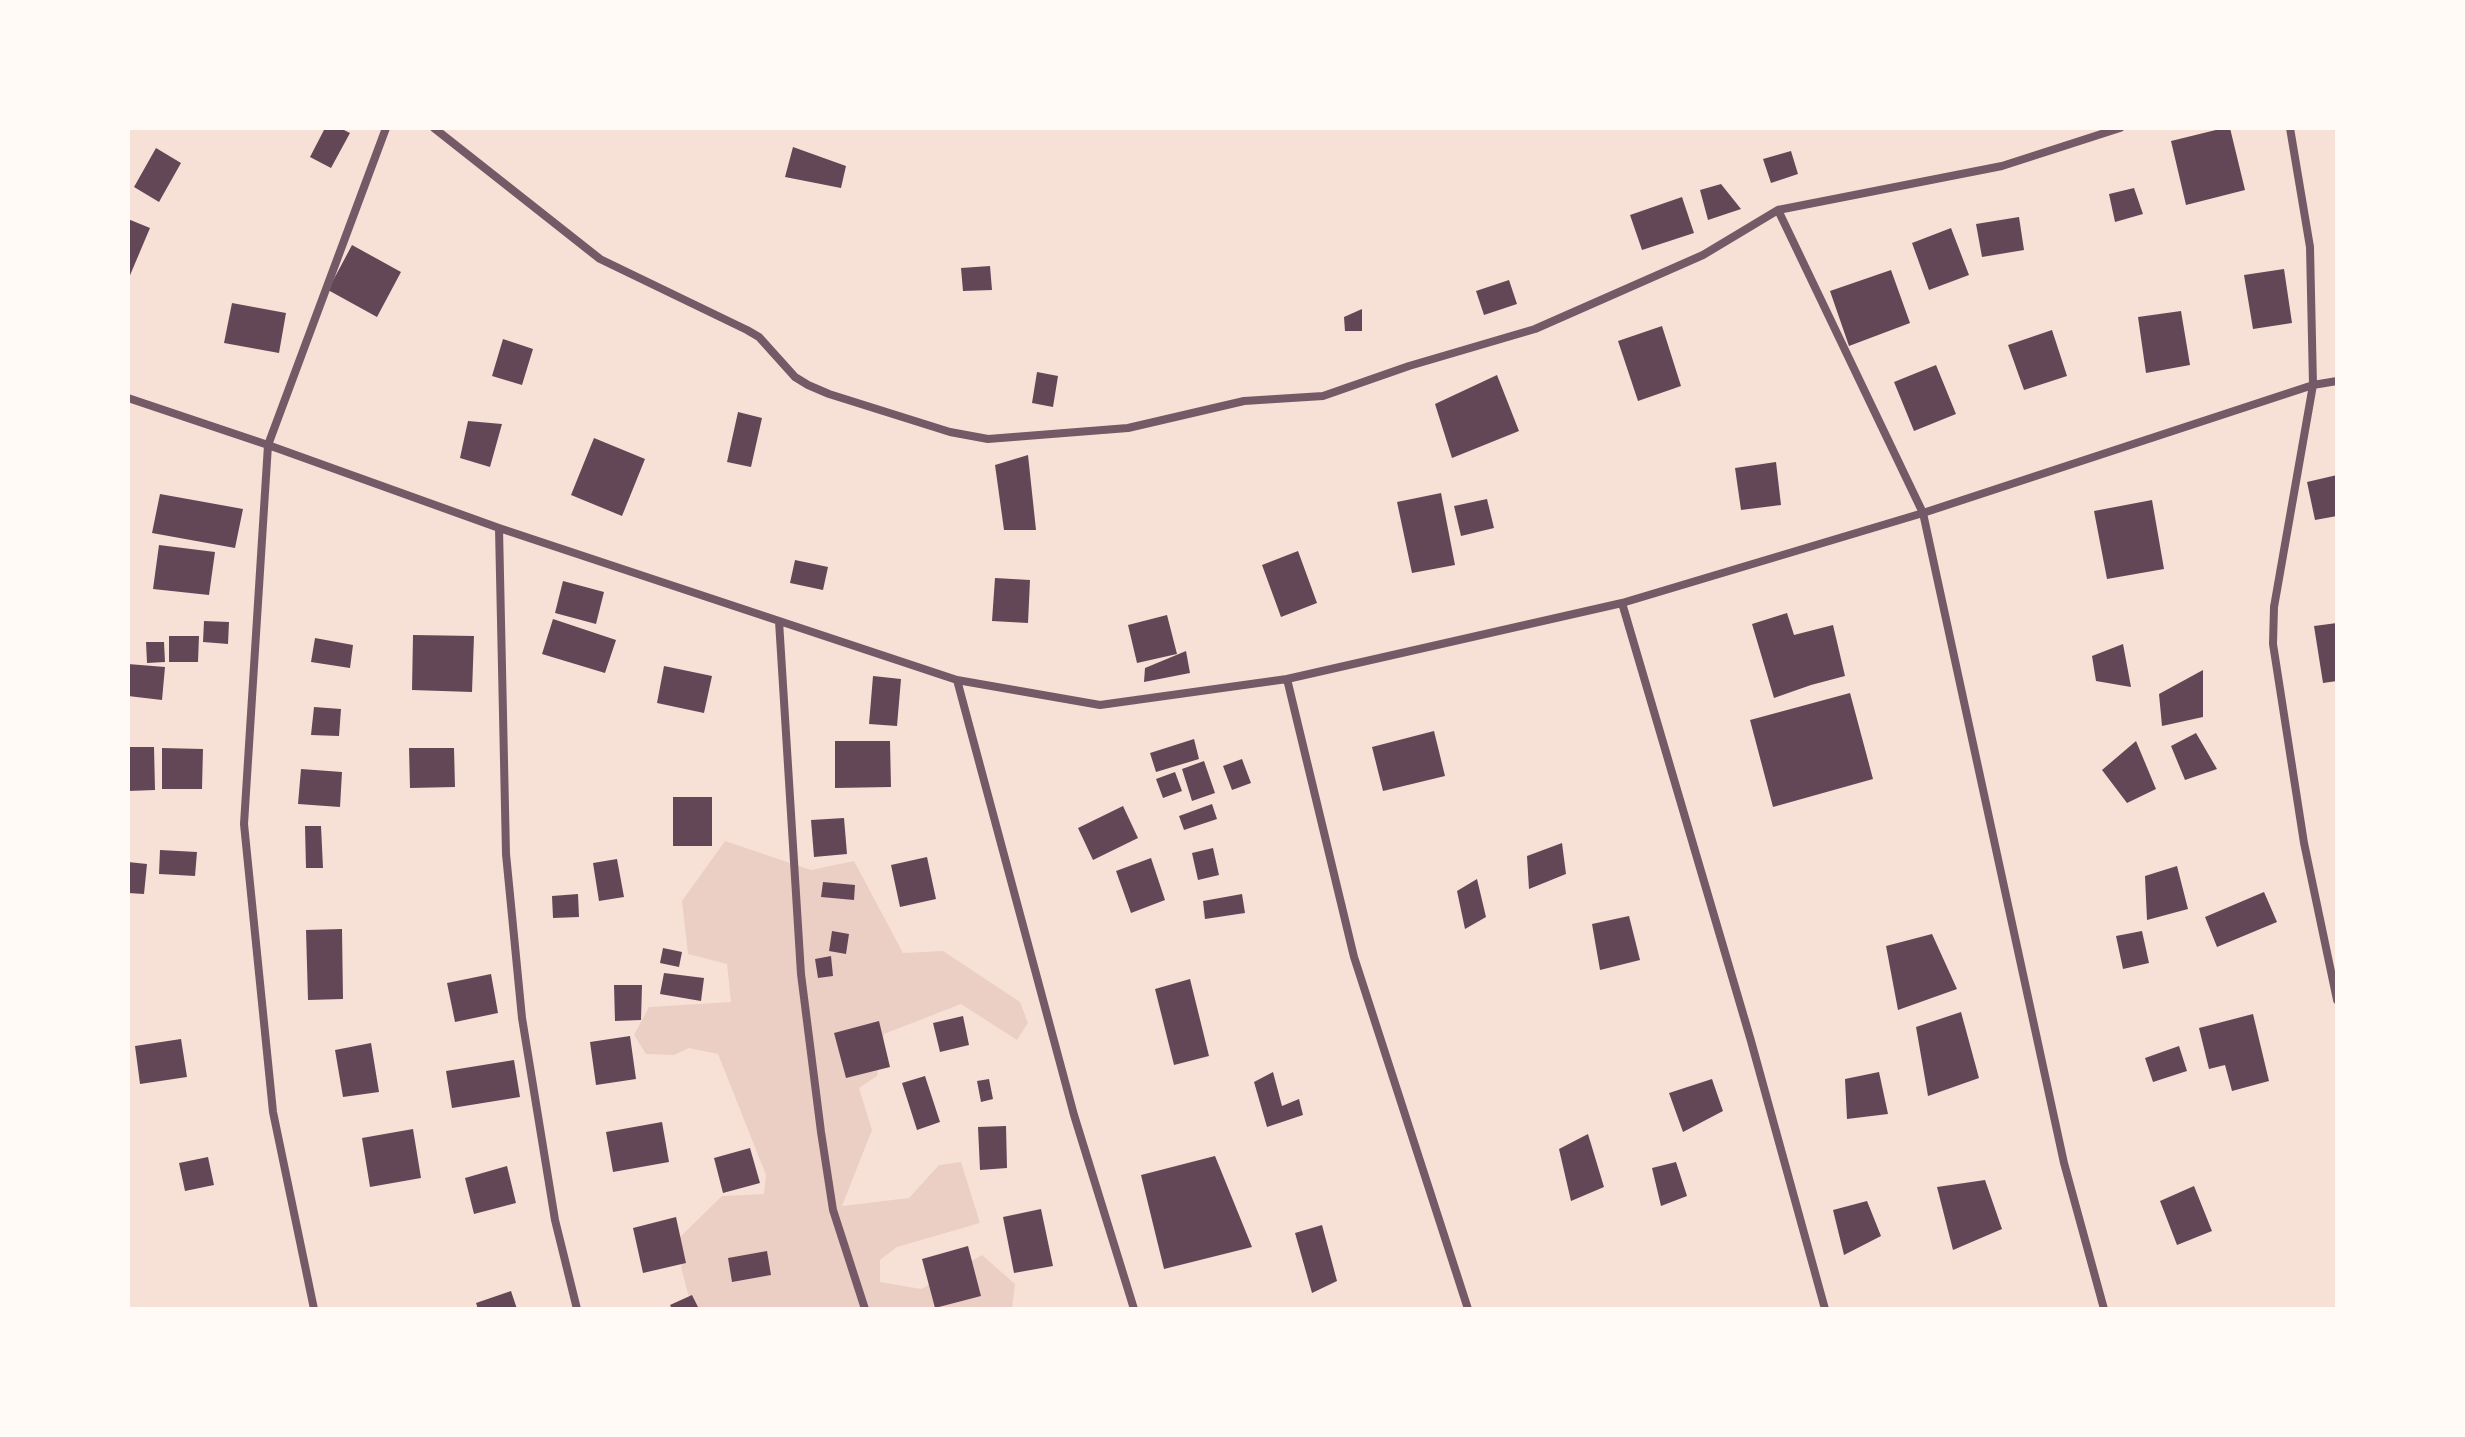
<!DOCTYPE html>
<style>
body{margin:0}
#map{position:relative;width:2465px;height:1437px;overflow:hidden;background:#f7e1d7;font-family:"Asap Condensed",sans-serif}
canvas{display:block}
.frame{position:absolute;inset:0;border:130px solid #fffaf5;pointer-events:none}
</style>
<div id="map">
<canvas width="2465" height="1437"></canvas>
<div class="frame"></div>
</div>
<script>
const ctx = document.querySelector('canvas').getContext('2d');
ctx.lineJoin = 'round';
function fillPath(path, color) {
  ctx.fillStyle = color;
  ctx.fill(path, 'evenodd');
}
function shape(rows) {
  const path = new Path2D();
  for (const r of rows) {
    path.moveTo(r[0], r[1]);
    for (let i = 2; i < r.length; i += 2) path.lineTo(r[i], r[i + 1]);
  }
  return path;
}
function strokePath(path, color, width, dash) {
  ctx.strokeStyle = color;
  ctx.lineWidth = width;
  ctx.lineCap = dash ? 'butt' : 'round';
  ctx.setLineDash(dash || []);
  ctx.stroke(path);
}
const green = shape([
 [725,841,811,870,854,861,903,953,943,951,1020,1002,1028,1023,1017,1040,961,1004,884,1034,877,1076,859,1088,872,1130,842,1206,909,1198,939,1165,961,1162,980,1223,897,1247,880,1260,880,1282,921,1289,982,1255,1015,1284,1012,1309,692,1309,682,1271,678,1239,722,1196,764,1194,766,1175,718,1054,689,1048,674,1055,646,1054,634,1035,649,1007,731,1002,727,964,688,954,682,901]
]);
const building = shape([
 [325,128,340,128,350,133,331,168,310,157],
 [2224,128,2230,128,2245,190,2186,205,2171,141],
 [793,147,846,166,841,188,785,177],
 [156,148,181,163,159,202,134,187],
 [1791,151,1798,174,1771,183,1763,159],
 [1721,184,1741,209,1708,220,1700,190],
 [2134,188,2143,214,2115,222,2109,194],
 [1682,197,1694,233,1642,250,1630,215],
 [2019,217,2024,250,1982,257,1976,224],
 [128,219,150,228,128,280],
 [1951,228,1969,275,1929,290,1912,243],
 [352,245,401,272,377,317,328,290],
 [990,266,992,290,963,291,961,268],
 [2284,269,2292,323,2253,329,2244,275],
 [1891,270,1910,323,1849,346,1830,291],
 [1509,280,1517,304,1484,315,1476,291],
 [232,303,286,313,279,353,224,343],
 [1362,309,1362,331,1345,331,1344,317],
 [2181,311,2190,365,2146,373,2138,317],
 [1662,326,1681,386,1638,401,1618,341],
 [2052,330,2067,376,2024,390,2008,345],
 [503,339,533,349,522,385,492,376],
 [1936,365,1956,414,1914,431,1894,382],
 [1037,372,1058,376,1053,407,1032,403],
 [1497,375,1519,431,1452,458,1435,404],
 [738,412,762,418,751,467,727,462],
 [468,421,502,424,490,467,460,458],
 [594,438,645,459,622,516,571,495],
 [1028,455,1036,530,1004,530,995,465],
 [1776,462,1781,505,1741,510,1735,468],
 [2337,475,2337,516,2315,520,2307,482],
 [1441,493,1455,565,1412,573,1397,502],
 [160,494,243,509,235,548,152,533],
 [1487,499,1494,528,1461,536,1454,506],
 [2152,500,2164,569,2107,579,2094,511],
 [159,545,215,552,209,595,153,589],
 [1298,551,1317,603,1281,617,1262,565],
 [795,560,828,567,823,590,790,583],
 [995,578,1030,580,1028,623,992,621],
 [563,581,604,592,596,624,555,613],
 [1787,613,1794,635,1833,625,1845,676,1811,685,1774,698,1752,624],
 [1167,615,1177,654,1137,663,1128,625],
 [553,619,616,640,605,673,542,654],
 [204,621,229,622,228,644,203,642],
 [2337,623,2337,681,2323,683,2314,626],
 [413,635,474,636,472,692,412,690],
 [169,636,199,636,198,662,169,662],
 [315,638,353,645,350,668,311,662],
 [146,642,164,642,165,662,147,663],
 [2123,644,2131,687,2096,681,2092,656],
 [1186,651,1190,673,1144,682,1145,668],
 [128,664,165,667,162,700,128,696],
 [664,666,712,676,704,713,657,703],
 [2203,670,2203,717,2162,726,2159,694],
 [873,676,901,679,897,726,869,724],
 [1850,693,1873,779,1773,807,1750,720],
 [314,707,341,709,339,736,311,735],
 [1434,731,1445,776,1383,791,1372,747],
 [2196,733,2217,769,2185,780,2171,746],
 [1194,739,1199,759,1156,772,1150,753],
 [835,741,890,741,891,787,835,788],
 [2136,741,2156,789,2127,803,2102,770],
 [128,747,154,747,155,790,128,791],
 [162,748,203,749,202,789,162,789],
 [409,748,454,748,455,787,410,788],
 [1242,759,1251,783,1232,790,1223,766],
 [1204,761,1215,793,1192,801,1182,769],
 [301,769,342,772,340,807,298,804],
 [1175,772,1182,791,1163,798,1156,779],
 [673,797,712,797,712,846,673,846],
 [1212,804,1217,819,1184,830,1179,816],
 [1123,806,1138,838,1093,860,1078,828],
 [844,818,847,854,814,857,811,820],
 [305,826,321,826,323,868,306,868],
 [1562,843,1566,874,1529,889,1527,856],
 [1213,848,1219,875,1198,880,1192,853],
 [160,850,197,852,195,876,159,874],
 [927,857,936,899,900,907,891,865],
 [1151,858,1165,900,1131,913,1116,871],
 [617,859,624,897,599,901,593,863],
 [128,862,147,864,144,894,128,893],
 [2177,866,2188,909,2147,920,2145,876],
 [1477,879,1486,917,1465,929,1457,891],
 [823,882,855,885,854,900,821,897],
 [2264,892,2277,922,2217,947,2205,917],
 [578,894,579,917,553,918,552,896],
 [1242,894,1245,913,1205,919,1203,901],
 [1629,916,1640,960,1600,970,1592,924],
 [342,929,343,999,308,1000,306,930],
 [832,931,849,934,846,954,829,951],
 [2142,931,2149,963,2123,969,2116,936],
 [1932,934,1957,989,1898,1010,1886,946],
 [663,948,682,952,679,967,660,963],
 [831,956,833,976,818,978,815,959],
 [664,973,704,978,701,1001,660,994],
 [491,974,498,1013,455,1022,447,983],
 [1190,979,1209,1056,1174,1065,1155,989],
 [614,985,642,985,641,1020,615,1021],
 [1961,1012,1979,1078,1928,1096,1916,1027],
 [2253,1014,2269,1081,2232,1091,2225,1065,2209,1069,2199,1028],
 [963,1016,969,1045,940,1052,933,1023],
 [879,1021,890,1067,846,1078,834,1033],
 [630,1036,636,1079,596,1085,590,1042],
 [181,1039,187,1077,140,1084,135,1046],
 [371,1043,379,1092,343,1097,335,1050],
 [2179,1046,2187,1071,2153,1082,2145,1058],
 [514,1060,520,1097,452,1108,446,1071],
 [1273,1072,1282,1106,1299,1099,1303,1115,1267,1127,1254,1082],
 [1879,1072,1888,1114,1847,1119,1845,1079],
 [925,1076,940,1122,917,1130,902,1083],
 [989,1079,993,1099,981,1102,977,1081],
 [1712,1079,1723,1111,1683,1132,1669,1093],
 [662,1122,669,1162,613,1172,606,1132],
 [1006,1126,1007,1168,980,1170,978,1127],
 [413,1129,421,1178,370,1187,362,1138],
 [1588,1134,1604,1187,1571,1201,1559,1149],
 [750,1148,760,1183,723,1193,714,1158],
 [1215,1156,1252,1247,1164,1269,1141,1175],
 [208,1157,214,1185,185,1191,179,1163],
 [1676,1162,1687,1196,1661,1206,1652,1168],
 [507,1166,516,1203,474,1214,465,1178],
 [1985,1180,2002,1229,1953,1250,1937,1187],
 [2194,1186,2212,1231,2177,1245,2160,1201],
 [1867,1201,1881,1236,1844,1255,1833,1210],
 [1041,1209,1053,1266,1014,1273,1003,1217],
 [676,1217,686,1263,643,1273,633,1228],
 [1322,1225,1337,1281,1312,1293,1295,1233],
 [968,1246,981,1296,935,1308,922,1259],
 [767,1251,771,1275,732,1282,728,1258],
 [511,1291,517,1309,478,1309,476,1303],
 [692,1295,699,1309,672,1309,670,1305]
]);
const minor = shape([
 [434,128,600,259,747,330,759,337,795,377,808,385,829,394,950,432,988,439,1128,428,1244,401,1323,396,1409,366,1535,329,1703,255,1778,210,2002,166,2120,128],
 [2290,128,2310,247,2313,385,2274,607,2273,644,2304,843,2337,1000],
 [1778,210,1923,513,2064,1163,2104,1309],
 [128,398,268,445,499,528,957,680,1100,705,1287,679,1622,603,1923,513,2313,385,2337,381],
 [499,528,506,854,522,1018,555,1220,577,1309],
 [1622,603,1751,1041,1825,1309],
 [779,621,801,974,821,1132,833,1210,865,1309],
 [1287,679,1354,957,1468,1309],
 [957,680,1074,1115,1134,1309],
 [314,1309,273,1112,244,824,268,445,386,128]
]);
fillPath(green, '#ebcfc5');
fillPath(building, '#644757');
strokePath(minor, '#755966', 8);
</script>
